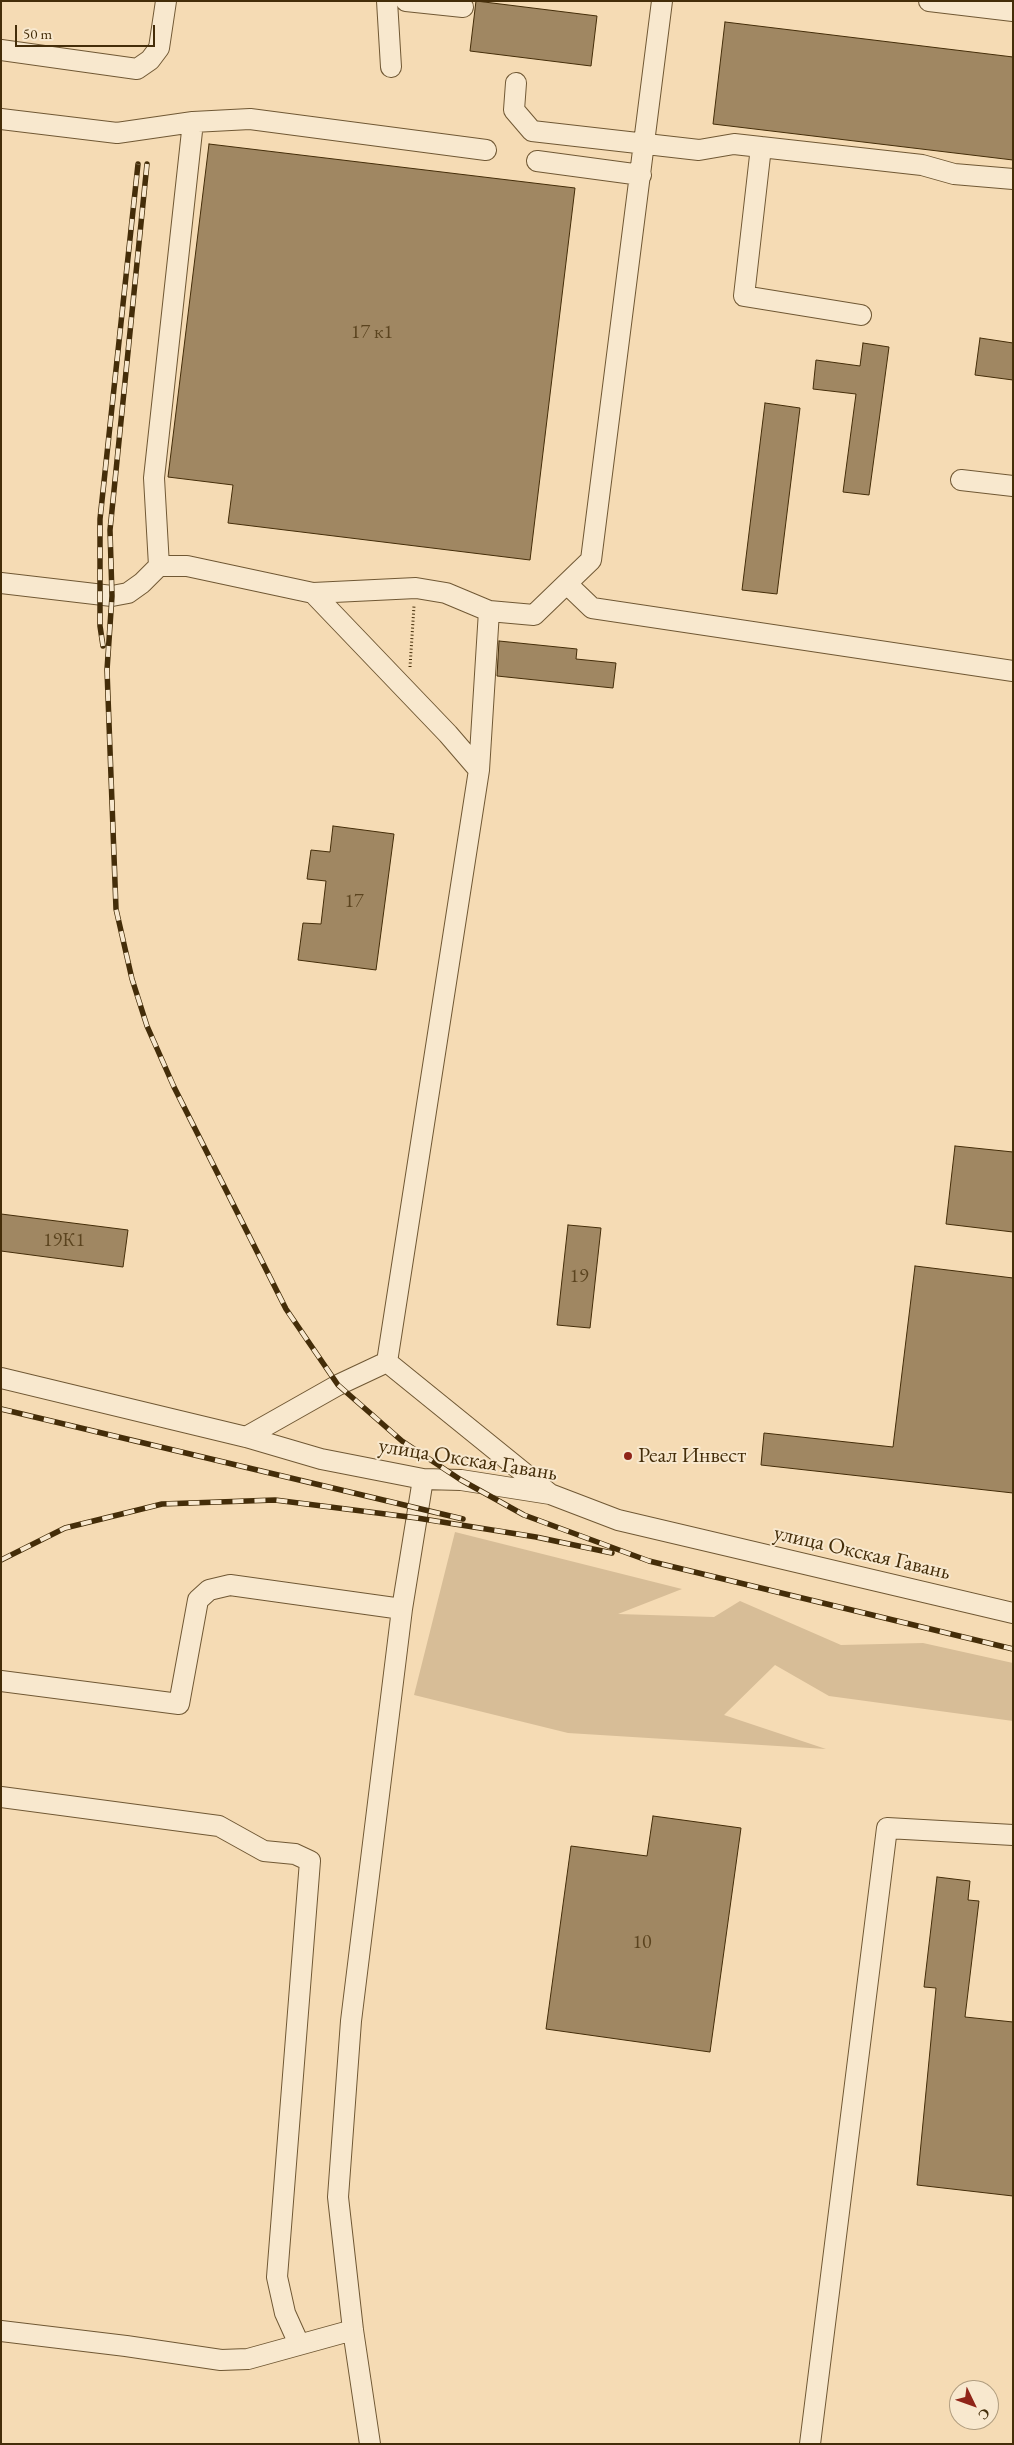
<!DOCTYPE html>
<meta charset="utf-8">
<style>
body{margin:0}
#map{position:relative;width:1014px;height:2445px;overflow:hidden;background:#f5dbb4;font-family:"EB Garamond",serif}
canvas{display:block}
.frame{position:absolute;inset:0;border:2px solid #442d09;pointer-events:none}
.north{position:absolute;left:949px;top:2380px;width:50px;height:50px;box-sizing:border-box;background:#f8e8ce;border:1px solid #b09d7f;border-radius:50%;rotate:132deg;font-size:14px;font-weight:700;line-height:20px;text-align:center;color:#442d09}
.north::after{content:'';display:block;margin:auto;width:18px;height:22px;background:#8f2418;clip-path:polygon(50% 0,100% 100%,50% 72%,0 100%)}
.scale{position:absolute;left:15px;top:25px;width:140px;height:22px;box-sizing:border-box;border:2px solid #442d09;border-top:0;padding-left:6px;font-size:15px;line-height:18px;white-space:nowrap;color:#442d09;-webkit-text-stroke:4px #f8e8ce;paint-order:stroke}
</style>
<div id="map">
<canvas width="1014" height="2445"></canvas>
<div class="frame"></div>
<div class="north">С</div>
<div class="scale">50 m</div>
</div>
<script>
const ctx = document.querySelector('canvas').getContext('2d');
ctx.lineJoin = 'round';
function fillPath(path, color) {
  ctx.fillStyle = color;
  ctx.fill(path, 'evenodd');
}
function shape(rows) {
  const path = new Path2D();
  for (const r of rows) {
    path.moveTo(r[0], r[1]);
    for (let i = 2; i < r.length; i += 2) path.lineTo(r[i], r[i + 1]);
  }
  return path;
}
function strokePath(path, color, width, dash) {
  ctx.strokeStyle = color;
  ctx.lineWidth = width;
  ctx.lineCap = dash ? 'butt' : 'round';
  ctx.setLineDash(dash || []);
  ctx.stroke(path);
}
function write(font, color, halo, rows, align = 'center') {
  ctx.font = font + ' "EB Garamond",serif';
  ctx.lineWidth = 4;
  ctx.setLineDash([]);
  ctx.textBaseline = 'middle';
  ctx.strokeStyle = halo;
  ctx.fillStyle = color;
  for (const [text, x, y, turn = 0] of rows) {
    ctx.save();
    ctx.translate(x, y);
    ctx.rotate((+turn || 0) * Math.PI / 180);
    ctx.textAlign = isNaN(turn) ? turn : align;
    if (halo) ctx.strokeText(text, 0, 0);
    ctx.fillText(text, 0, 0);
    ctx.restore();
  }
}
const green = shape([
 [455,1532,682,1589,618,1614,714,1617,740,1601,841,1645,923,1643,1013,1663,1013,1721,829,1696,775,1665,724,1715,826,1749,568,1733,414,1695]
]);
const building = shape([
 [476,1,597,16,591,66,470,51,476,1],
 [725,22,1013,57,1013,160,713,124,725,22],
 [209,144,575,188,530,560,228,523,233,485,168,477,209,144],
 [980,338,1013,343,1013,380,975,375,980,338],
 [863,343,889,347,869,495,843,492,856,394,813,389,816,360,860,366,863,343],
 [765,403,800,408,777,594,742,590,765,403],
 [499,641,577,649,576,659,616,663,613,688,497,676,499,641],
 [333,826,394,834,376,970,298,960,303,923,321,924,326,881,307,879,311,850,330,852,333,826],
 [955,1146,1013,1152,1013,1232,946,1224,955,1146],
 [1,1214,128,1230,123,1267,1,1251,1,1214],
 [568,1225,601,1228,590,1328,557,1325,568,1225],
 [915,1266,1013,1278,1013,1493,761,1465,764,1433,893,1447,915,1266],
 [653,1816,741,1828,710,2052,546,2029,571,1846,647,1856,653,1816],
 [937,1877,970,1881,968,1900,979,1901,965,2017,1013,2022,1013,2196,917,2185,936,1988,924,1987,937,1877]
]);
const path = shape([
 [410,667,414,606]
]);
const minor = shape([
 [387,1,391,67],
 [406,1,463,7],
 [929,1,1013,11],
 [1,50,137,69,150,60,159,48,166,1],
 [516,83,514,110,532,131,699,150,734,144,922,165,954,174,1013,179],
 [1,119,117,133,193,122,250,119,486,150],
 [761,147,744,296,861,315],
 [537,161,641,175],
 [961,480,1013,486],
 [159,566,154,478,193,122],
 [1,583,112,596,128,593,142,583,159,566,187,566,313,593,448,734,479,770],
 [567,584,592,608,1013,671],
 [313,593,416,588,446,593,489,611],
 [1,1378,246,1437,321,1459,423,1479,461,1480,550,1494,618,1520,1013,1613],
 [246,1437,338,1385,387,1362],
 [550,1494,387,1362,479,770,489,611,534,615,591,560,662,1],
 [1,1681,179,1704,198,1600,209,1590,230,1585,402,1609],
 [1,1797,219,1826,264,1851,295,1854,310,1861,277,2277,285,2313,299,2344],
 [1,2331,126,2346,221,2360,248,2359,353,2330],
 [370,2444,353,2330,338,2197,351,2021,402,1609,423,1479],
 [810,2444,887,1828,1013,1835]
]);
const rail = shape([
 [147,164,110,530,112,596,107,670,116,909,132,979,147,1026,174,1087,286,1309,338,1385,402,1441,461,1480,524,1515,649,1561,1013,1649],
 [103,646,100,626,100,519,138,164],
 [1,1409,463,1519],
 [1,1560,65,1528,162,1504,275,1500,417,1518,536,1537,612,1553]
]);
const markers = [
 [628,1456,5,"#8f2418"]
];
const numberNames = [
 ["17 к1",372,333],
 ["17",354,902],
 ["19К1",64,1241],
 ["19",579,1277],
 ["10",642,1943]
];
const poiNames = [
 ["Реал Инвест",638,1456]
];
const streetNames = [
 ["улица Окская Гавань",468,1460,9],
 ["улица Окская Гавань",862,1553,13]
];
fillPath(green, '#d7bd97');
fillPath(building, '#a08762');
strokePath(building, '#442d09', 1);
strokePath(minor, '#705834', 22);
strokePath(path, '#442d09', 3, [1, 2.5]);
strokePath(minor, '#f8e8ce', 20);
strokePath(rail, '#442d09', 5.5);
strokePath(rail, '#f8e8ce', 4, [11]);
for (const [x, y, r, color] of markers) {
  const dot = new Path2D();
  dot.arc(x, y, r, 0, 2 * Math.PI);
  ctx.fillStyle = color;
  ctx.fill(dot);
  strokePath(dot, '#f8e8ce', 2);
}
write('20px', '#5b441f', null, numberNames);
write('22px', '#442d09', '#f8e8ce', poiNames, 'left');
write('22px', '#442d09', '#f8e8ce', streetNames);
</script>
